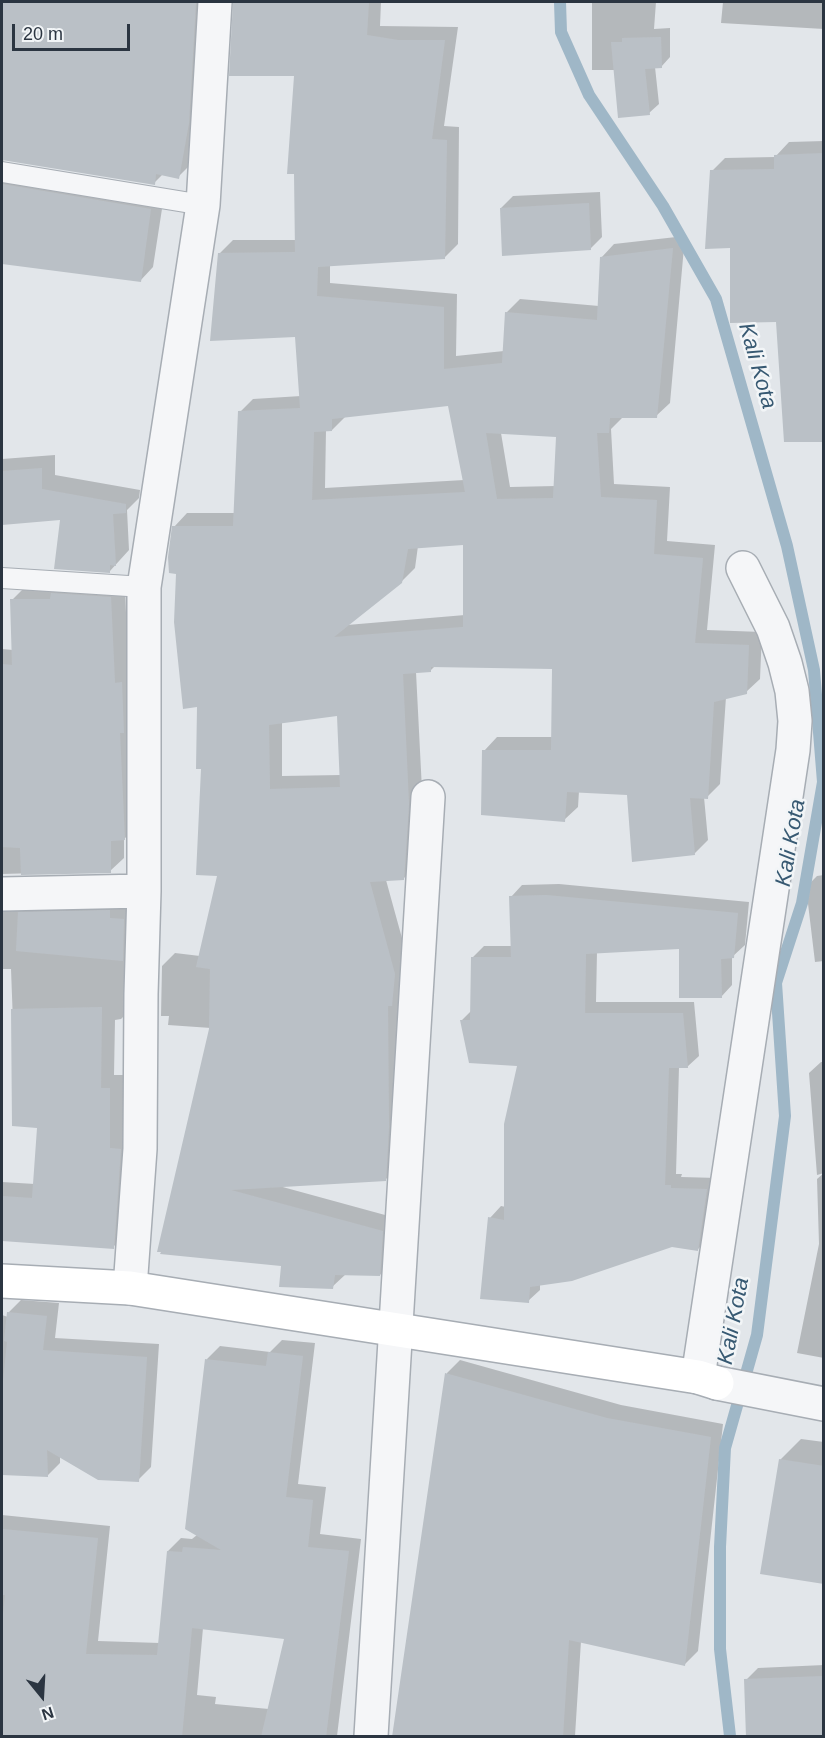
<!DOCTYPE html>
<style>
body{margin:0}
#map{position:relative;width:825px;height:1738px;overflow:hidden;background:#e2e6ea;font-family:Helvetica,sans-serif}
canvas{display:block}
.frame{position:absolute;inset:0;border:3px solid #2b3541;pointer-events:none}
.north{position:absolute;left:12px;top:1666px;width:60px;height:60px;-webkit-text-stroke:4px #f2f5f7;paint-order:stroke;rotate:162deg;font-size:16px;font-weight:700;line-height:24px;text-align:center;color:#2b3541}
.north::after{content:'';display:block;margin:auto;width:21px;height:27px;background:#2b3541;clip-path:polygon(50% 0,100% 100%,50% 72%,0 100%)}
.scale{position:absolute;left:12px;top:24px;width:118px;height:27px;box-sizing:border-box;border:3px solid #2b3541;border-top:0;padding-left:8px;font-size:18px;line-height:21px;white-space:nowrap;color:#2b3541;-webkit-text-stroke:4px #f2f5f7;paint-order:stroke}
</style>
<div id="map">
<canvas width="825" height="1738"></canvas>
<div class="frame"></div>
<div class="north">N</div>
<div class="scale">20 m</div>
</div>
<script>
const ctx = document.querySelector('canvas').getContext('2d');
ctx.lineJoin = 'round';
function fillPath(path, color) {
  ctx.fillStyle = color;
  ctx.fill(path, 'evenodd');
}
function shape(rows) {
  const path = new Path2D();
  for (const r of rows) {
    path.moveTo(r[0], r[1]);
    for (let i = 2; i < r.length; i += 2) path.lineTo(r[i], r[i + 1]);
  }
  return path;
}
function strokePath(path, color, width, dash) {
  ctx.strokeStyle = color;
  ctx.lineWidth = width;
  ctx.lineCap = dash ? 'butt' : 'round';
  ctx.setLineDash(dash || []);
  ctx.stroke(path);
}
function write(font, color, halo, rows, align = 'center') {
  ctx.font = font + ' Helvetica,sans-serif';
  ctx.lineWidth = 5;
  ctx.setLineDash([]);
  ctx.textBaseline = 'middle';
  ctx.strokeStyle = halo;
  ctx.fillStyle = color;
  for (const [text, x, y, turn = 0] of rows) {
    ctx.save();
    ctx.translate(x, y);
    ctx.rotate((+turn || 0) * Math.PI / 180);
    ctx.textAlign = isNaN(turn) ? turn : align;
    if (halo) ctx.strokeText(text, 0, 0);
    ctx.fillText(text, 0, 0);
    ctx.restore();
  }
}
const shadow = shape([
 [2,2,208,2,191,164,178,177,163,174,154,183,3,159,4,163,164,196,153,267,140,281,2,262],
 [235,2,381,2,380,26,458,27,444,126,459,127,458,244,444,258,330,265,330,283,457,294,456,356,504,351,506,313,520,299,599,306,601,258,614,244,685,236,670,403,656,416,622,418,611,429,614,484,670,487,667,541,715,545,707,630,762,632,760,679,746,692,726,697,720,784,707,797,704,797,708,840,694,854,628,793,579,791,578,807,564,820,484,751,497,737,553,737,554,667,435,666,431,670,416,672,422,790,417,865,403,879,386,880,408,960,399,1166,385,1180,279,1186,396,1218,393,1261,380,1275,346,1274,332,1287,283,1265,162,1253,211,1028,168,1025,169,1016,161,1016,162,966,175,953,200,956,219,875,203,767,198,705,178,573,174,527,187,513,235,513,240,412,253,399,301,396,297,335,219,254,233,240,296,240,295,74],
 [449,404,464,480,325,488,326,430,332,430,346,416],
 [501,433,557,435,555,486,510,487],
 [465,543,465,615,347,625,401,582,415,568,418,546],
 [338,714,341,775,282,776,282,722],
 [592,2,656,2,654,29,670,28,670,57,661,67,655,67,659,104,649,113,615,70,592,70],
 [723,2,824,2,824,29,721,23],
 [824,141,824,441,778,320,731,247,712,171,725,158,775,157,789,142],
 [600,192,602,237,590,249,501,208,513,196],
 [55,455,55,475,140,490,139,498,127,510,129,550,110,571,62,518,2,524,2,459],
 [125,584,128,670,139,825,124,839,124,858,110,871,2,874,2,649,13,650,12,600,26,586],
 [824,875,824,961,815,962,806,887,817,876],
 [559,884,749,902,745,945,732,957,732,985,721,997,681,947,597,952,596,1002,694,1002,699,1056,687,1067,679,1067,676,1174,682,1174,681,1177,718,1178,709,1238,698,1249,672,1245,540,1284,540,1290,528,1301,490,1218,501,1206,506,1207,519,1064,462,1020,472,1010,473,957,484,946,512,946,511,897,522,885],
 [2,892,138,905,135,1005,121,1019,115,1020,114,1075,123,1075,123,1135,134,1135,127,1233,113,1247,2,1240,2,1182,35,1184,39,1126,14,1050,11,969,2,969],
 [821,1062,824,1062,824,1173,817,1175,809,1073],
 [824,1173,824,1358,797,1353,819,1244,817,1179],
 [21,1300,59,1303,55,1338,159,1344,151,1467,138,1480,60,1456,60,1463,47,1476,2,1474,2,1315,8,1317,8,1313],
 [282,1340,315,1343,298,1484,326,1487,320,1534,361,1539,337,1736,2,1736,2,1515,110,1526,98,1641,160,1643,168,1551,181,1538,192,1539,197,1535,207,1359,220,1346,270,1352],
 [203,1628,285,1638,269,1709,215,1704,216,1697,197,1695],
 [460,1360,621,1405,723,1424,698,1651,685,1664,581,1641,575,1736,394,1736,447,1373],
 [801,1439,824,1442,824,1582,780,1460],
 [824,1665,824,1736,746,1680,758,1668]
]);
const stream = shape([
 [560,2,561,32,589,95,663,206,716,299,787,546,814,670,823,782,802,903,776,983,785,1116,757,1335,725,1448,720,1547,720,1649,730,1736]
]);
const building = shape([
 [2,2,196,2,189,123,179,179,156,174,155,185,2,160],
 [233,2,369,2,367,35,398,40,445,40,432,139,447,140,445,259,318,267,317,296,444,307,444,369,502,363,505,312,597,320,600,257,673,248,657,418,610,418,609,433,597,433,601,497,657,500,654,554,703,558,695,643,749,645,747,694,714,702,708,799,690,798,695,855,632,862,627,795,567,792,565,822,481,815,482,750,551,750,552,669,431,667,431,672,403,674,409,804,404,880,370,882,395,974,392,1006,388,1006,389,1127,386,1181,231,1190,383,1231,380,1276,335,1275,333,1289,279,1287,281,1266,160,1254,161,1252,157,1252,209,1029,210,969,196,967,217,876,196,875,201,769,196,769,197,707,183,709,174,622,176,574,169,573,168,557,172,526,233,526,238,411,300,408,295,337,210,341,218,253,295,252,294,174,287,174,294,76,229,76],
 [448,406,465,492,312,500,314,432,332,431,332,419],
 [486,433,556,437,553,498,497,499],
 [463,545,463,627,334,637,402,583,408,549],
 [337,716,340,787,270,789,269,725],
 [661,37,662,68,645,69,650,115,618,118,611,42,622,42,622,38],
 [824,153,824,442,784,442,776,322,730,323,730,248,705,249,710,170,774,169,774,155],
 [2,184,151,209,141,282,2,264],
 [589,203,591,250,502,256,500,208],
 [42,468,42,489,126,504,126,513,113,514,116,566,110,565,110,573,54,569,60,520,2,525,2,471],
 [51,593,111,597,115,683,122,682,124,733,120,733,125,840,111,841,111,873,21,875,20,848,2,847,2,664,12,665,10,599,50,599],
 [546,895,738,913,734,958,721,959,722,998,679,998,679,949,586,954,585,1013,683,1013,688,1068,669,1068,665,1185,671,1185,671,1188,707,1189,698,1251,672,1247,572,1281,530,1287,529,1303,480,1299,488,1217,504,1220,504,1124,517,1066,469,1063,460,1020,470,1020,471,957,511,957,509,896],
 [110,910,110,918,124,919,123,961,16,951,18,912],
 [102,1007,101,1088,110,1088,110,1148,121,1149,114,1249,2,1241,2,1196,32,1198,37,1128,12,1126,11,1009],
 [7,1312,47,1316,43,1350,147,1357,139,1482,98,1480,47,1450,48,1477,2,1475,2,1392,7,1342,4,1341],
 [268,1352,303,1356,286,1497,313,1500,308,1547,349,1551,326,1737,261,1737,284,1639,192,1628,182,1737,2,1737,2,1625,5,1595,2,1595,2,1529,98,1538,86,1654,157,1655,167,1551,182,1552,183,1547,221,1550,185,1529,205,1359,266,1366],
 [445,1373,607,1418,711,1437,685,1666,569,1640,563,1737,392,1737],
 [779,1459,824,1466,824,1584,760,1574],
 [824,1676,824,1737,746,1737,744,1679]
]);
const lane = shape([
 [2,172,203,205],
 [2,578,144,587]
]);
const street = shape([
 [2,894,144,891],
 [130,1288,140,1149,141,994,144,891,144,587,203,205,215,2],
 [698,1377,793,750,795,721,792,691,785,663,773,628,743,568],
 [717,1383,824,1404],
 [371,1736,428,797]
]);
const secondary = shape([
 [2,1281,130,1288,698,1377,717,1383]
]);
const waterNames = [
 ["Kali Kota",757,366,74],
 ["Kali Kota",791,843,-80],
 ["Kali Kota",734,1321,-79]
];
fillPath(shadow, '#0003');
strokePath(stream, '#9fb7c7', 12);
fillPath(building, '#bac0c6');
strokePath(lane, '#a7adb4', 22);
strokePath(street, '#a7adb4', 36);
strokePath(secondary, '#a7adb4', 36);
strokePath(lane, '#f5f6f8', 20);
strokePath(street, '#f5f6f8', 33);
strokePath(secondary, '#fff', 33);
write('italic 22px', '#375972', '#f2f5f7', waterNames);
</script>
